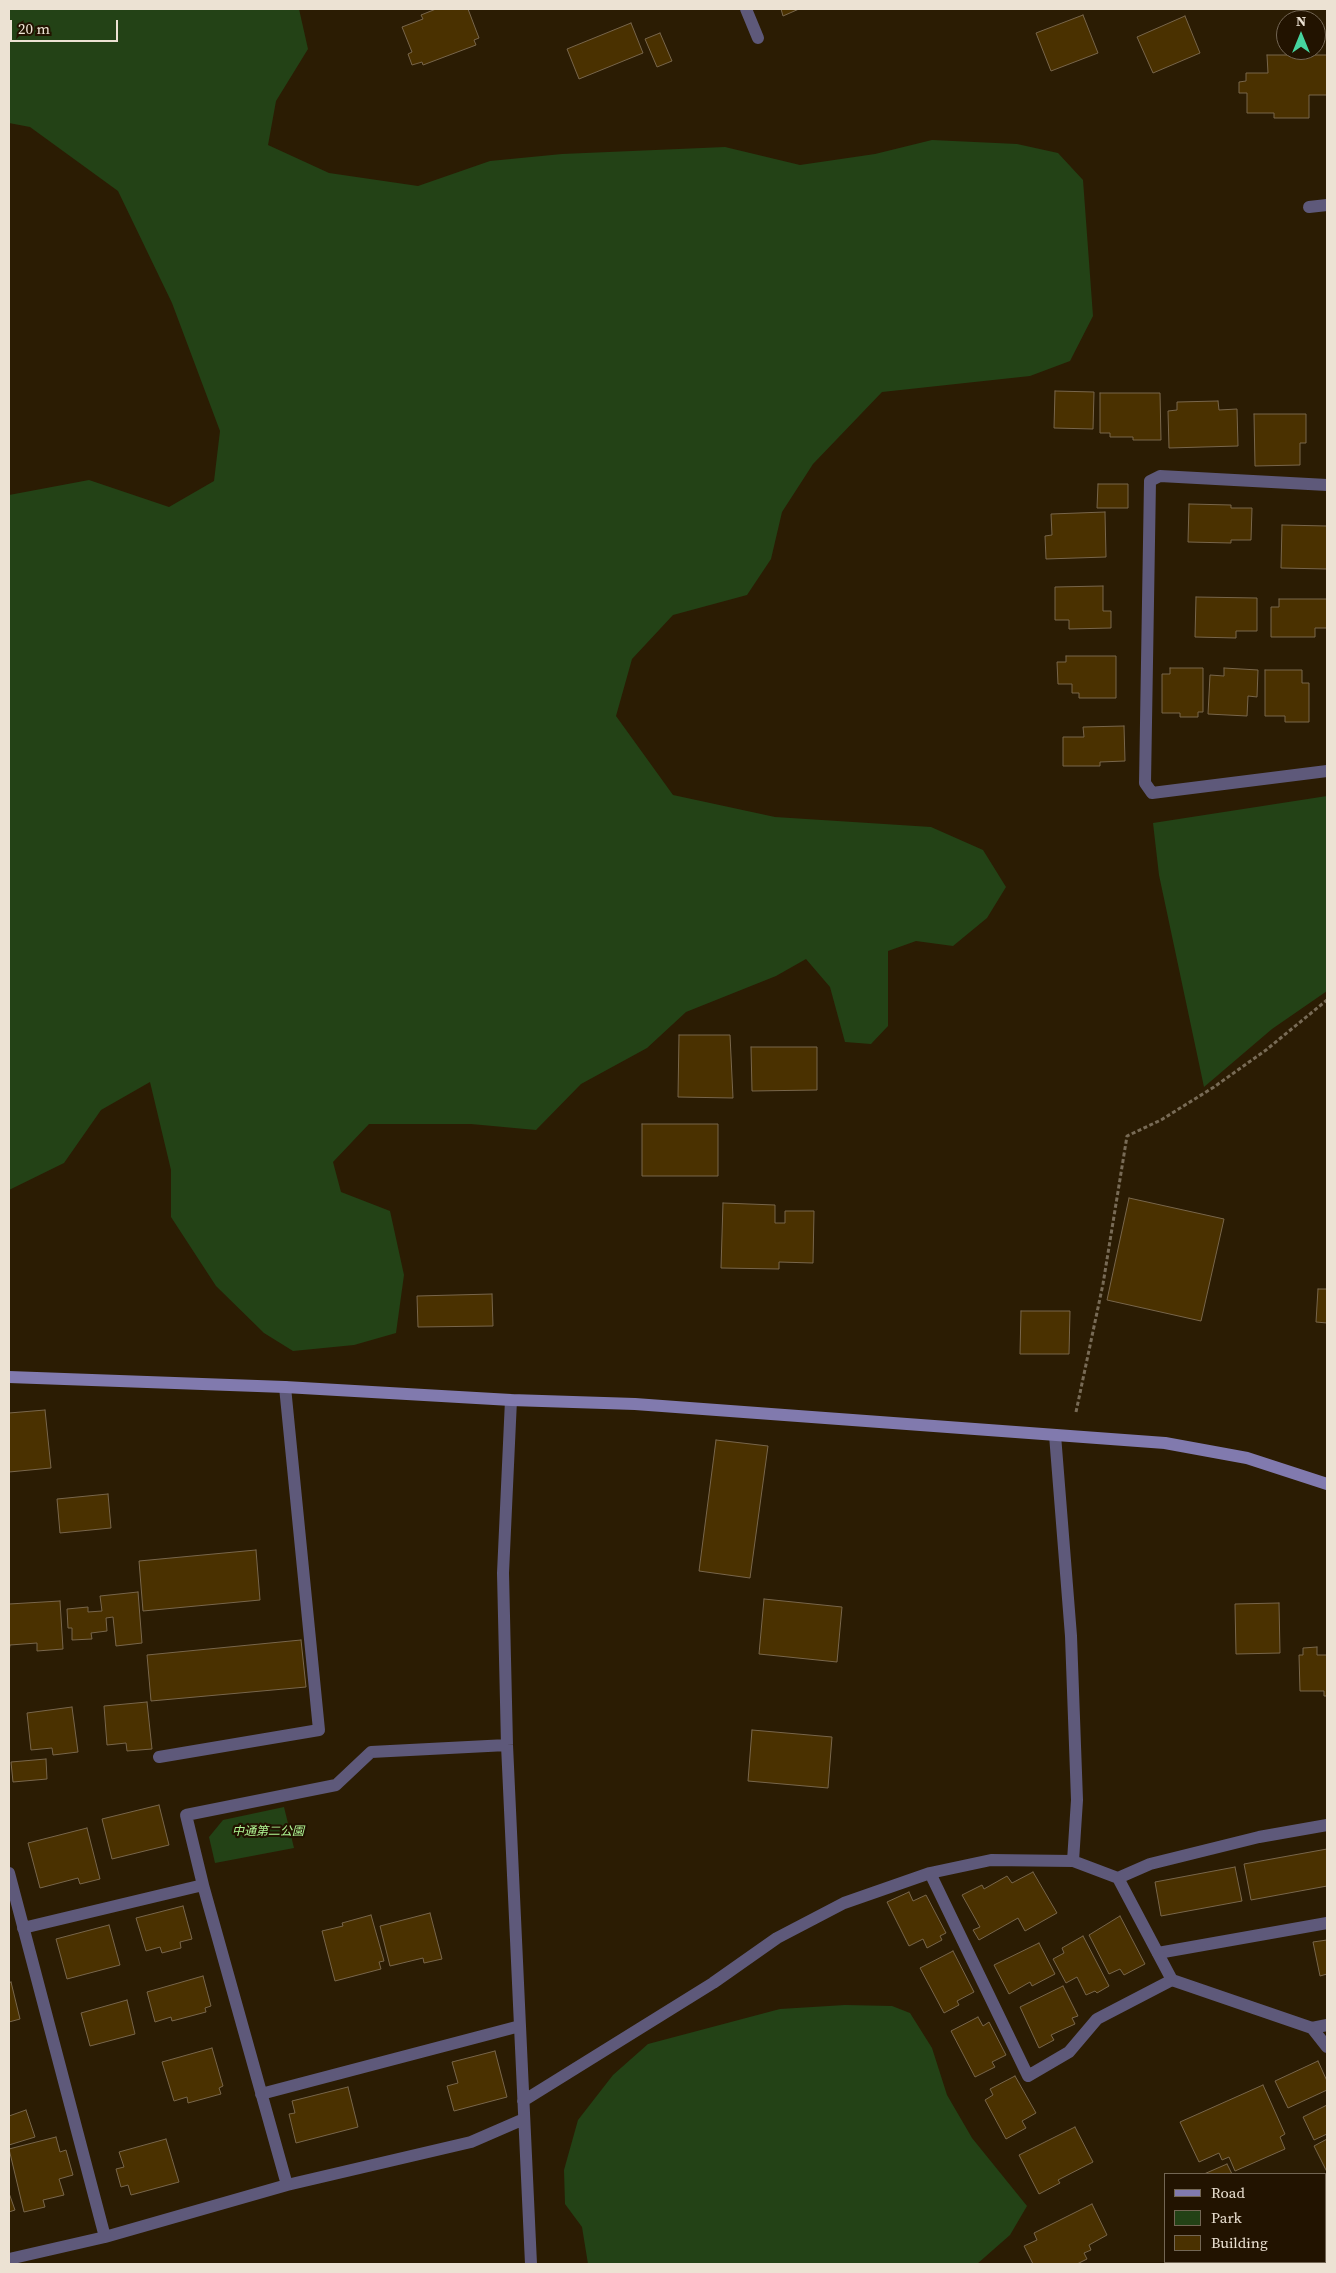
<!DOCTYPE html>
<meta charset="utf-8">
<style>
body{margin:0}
#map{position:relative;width:1336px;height:2273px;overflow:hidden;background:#2b1c03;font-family:"Source Serif 4",serif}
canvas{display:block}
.frame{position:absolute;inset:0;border:10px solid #ece2d3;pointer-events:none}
.legend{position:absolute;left:1164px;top:2173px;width:162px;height:90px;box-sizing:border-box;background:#221300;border:1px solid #736654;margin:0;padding:6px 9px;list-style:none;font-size:15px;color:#ece2d3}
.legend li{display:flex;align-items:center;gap:10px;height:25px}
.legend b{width:25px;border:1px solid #736654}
.north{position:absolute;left:1276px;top:10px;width:50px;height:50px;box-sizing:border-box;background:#221300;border:1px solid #736654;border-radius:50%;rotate:0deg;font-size:14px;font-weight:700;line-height:20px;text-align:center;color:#ece2d3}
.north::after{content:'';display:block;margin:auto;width:18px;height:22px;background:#46d49e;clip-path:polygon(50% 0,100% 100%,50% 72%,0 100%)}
.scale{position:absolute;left:10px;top:20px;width:108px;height:22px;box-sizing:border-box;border:2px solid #ece2d3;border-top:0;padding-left:6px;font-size:15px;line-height:18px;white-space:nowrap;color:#ece2d3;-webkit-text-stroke:4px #221300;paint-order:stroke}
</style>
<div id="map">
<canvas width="1336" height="2273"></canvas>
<div class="frame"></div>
<ul class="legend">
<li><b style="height:6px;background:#817aae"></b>Road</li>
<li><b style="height:14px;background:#234216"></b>Park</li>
<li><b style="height:14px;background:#4a3100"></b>Building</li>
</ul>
<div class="north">N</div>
<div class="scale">20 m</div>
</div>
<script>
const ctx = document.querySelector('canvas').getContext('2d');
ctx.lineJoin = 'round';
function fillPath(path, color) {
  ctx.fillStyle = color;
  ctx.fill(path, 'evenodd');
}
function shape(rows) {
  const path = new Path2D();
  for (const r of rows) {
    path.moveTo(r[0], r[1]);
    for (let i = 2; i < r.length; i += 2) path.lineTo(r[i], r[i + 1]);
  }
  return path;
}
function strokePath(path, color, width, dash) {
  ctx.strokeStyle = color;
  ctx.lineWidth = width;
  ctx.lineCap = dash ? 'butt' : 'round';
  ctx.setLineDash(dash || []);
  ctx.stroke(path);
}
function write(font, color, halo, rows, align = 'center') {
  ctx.font = font + ' "Source Serif 4","Noto Sans JP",serif';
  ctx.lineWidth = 4.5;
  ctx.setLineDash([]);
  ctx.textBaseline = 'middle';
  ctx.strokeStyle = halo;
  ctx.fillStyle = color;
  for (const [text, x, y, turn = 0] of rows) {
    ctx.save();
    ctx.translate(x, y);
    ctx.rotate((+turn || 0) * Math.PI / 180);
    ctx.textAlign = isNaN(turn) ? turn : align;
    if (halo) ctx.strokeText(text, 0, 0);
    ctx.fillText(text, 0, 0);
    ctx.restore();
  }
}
const green = shape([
 [9,9,299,9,308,49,276,101,268,145,329,173,418,186,490,161,562,154,725,147,800,165,875,154,932,140,1017,144,1058,153,1083,180,1093,316,1070,361,1030,376,882,392,813,464,782,512,771,559,747,595,673,615,632,659,616,716,673,795,775,817,931,827,983,850,1006,887,987,918,953,946,916,941,888,951,888,1026,871,1044,845,1042,830,987,806,959,776,976,686,1012,647,1048,581,1084,536,1130,471,1124,369,1124,333,1162,341,1192,390,1211,404,1275,396,1333,354,1345,293,1351,264,1333,216,1286,171,1217,171,1170,150,1082,101,1110,64,1163,9,1190,9,495,89,480,169,507,214,481,220,431,172,303,118,191,30,127,9,123],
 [1327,796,1327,991,1272,1029,1204,1087,1159,875,1153,823],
 [284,1807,294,1848,215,1863,209,1837,223,1820],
 [845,2005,892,2006,910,2013,932,2048,947,2095,972,2138,1027,2206,1010,2235,977,2264,588,2264,582,2227,565,2204,564,2170,578,2120,613,2075,648,2044,780,2009]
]);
const building = shape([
 [436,9,468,9,479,38,474,40,476,45,423,65,422,62,412,65,408,54,412,52,402,27,423,19,421,15,436,9],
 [781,9,799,9,783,16,781,9],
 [1083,15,1098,53,1051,71,1036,33,1083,15],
 [1185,16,1200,53,1153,73,1137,37,1185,16],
 [631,23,643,53,579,79,567,49,631,23],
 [660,33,672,61,657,67,645,39,660,33],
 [1267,55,1327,55,1327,95,1309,95,1309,118,1274,118,1274,113,1247,113,1247,93,1239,93,1239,82,1246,81,1246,73,1268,73,1267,55],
 [1055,391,1094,392,1093,429,1054,428,1055,391],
 [1100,393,1160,393,1161,440,1133,440,1133,437,1110,437,1110,433,1100,433,1100,393],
 [1218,401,1219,410,1237,409,1238,446,1169,448,1168,411,1177,410,1177,402,1218,401],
 [1254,414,1306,414,1306,443,1300,443,1300,465,1255,466,1254,414],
 [1098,484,1128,484,1128,508,1097,508,1098,484],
 [1189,504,1231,505,1231,508,1252,508,1251,540,1231,540,1231,543,1188,542,1189,504],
 [1105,512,1106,557,1046,559,1045,536,1052,535,1051,514,1105,512],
 [1282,525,1327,526,1327,569,1281,568,1282,525],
 [1103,586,1103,611,1111,611,1111,628,1069,629,1069,620,1055,620,1055,587,1103,586],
 [1196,597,1257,598,1257,631,1236,631,1236,638,1195,637,1196,597],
 [1279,599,1327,599,1327,628,1315,628,1315,637,1271,637,1271,607,1279,607,1279,599],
 [1066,656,1116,656,1116,698,1079,698,1079,693,1072,693,1072,684,1058,684,1057,662,1066,662,1066,656],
 [1170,668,1203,668,1203,712,1198,712,1198,717,1180,717,1180,713,1162,713,1162,674,1170,674,1170,668],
 [1224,668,1258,670,1257,697,1248,696,1247,716,1208,714,1210,675,1224,676,1224,668],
 [1265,670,1302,670,1302,683,1309,683,1309,722,1285,722,1285,716,1265,716,1265,670],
 [1124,726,1125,761,1100,762,1100,766,1063,766,1063,737,1084,737,1083,727,1124,726],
 [679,1035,730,1035,733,1098,678,1097,679,1035],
 [751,1047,817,1047,817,1090,752,1091,751,1047],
 [642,1124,718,1124,718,1176,642,1176,642,1124],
 [1129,1198,1224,1219,1201,1321,1107,1300,1129,1198],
 [723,1203,775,1205,775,1223,785,1223,785,1211,814,1211,813,1263,779,1262,779,1269,721,1268,723,1203],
 [1318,1289,1327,1289,1327,1323,1316,1322,1318,1289],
 [492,1294,493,1326,418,1327,417,1296,492,1294],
 [1021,1311,1070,1311,1069,1354,1020,1354,1021,1311],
 [45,1410,51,1468,9,1472,9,1413,45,1410],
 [716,1440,768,1446,750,1578,699,1571,716,1440],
 [108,1494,111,1528,60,1533,57,1499,108,1494],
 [256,1550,260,1600,143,1611,139,1561,256,1550],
 [138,1592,142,1643,116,1646,113,1617,106,1618,107,1631,91,1633,92,1639,72,1640,72,1628,68,1628,67,1609,88,1607,88,1612,102,1611,100,1596,138,1592],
 [764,1599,842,1607,837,1662,759,1654,764,1599],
 [60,1601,63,1649,37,1651,37,1643,10,1645,9,1652,9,1604,60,1601],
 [1279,1603,1280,1653,1236,1654,1235,1604,1279,1603],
 [301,1640,306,1687,151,1701,147,1655,301,1640],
 [1317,1647,1317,1655,1327,1655,1327,1696,1324,1696,1324,1691,1300,1691,1299,1655,1303,1655,1303,1648,1317,1647],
 [147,1702,152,1749,127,1751,126,1743,107,1745,104,1706,147,1702],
 [72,1707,78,1752,53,1755,52,1748,31,1750,27,1713,72,1707],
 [752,1730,832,1737,828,1788,748,1781,752,1730],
 [46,1759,47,1779,13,1782,11,1762,46,1759],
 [159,1805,169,1845,112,1859,102,1819,159,1805],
 [87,1828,100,1879,80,1884,78,1878,40,1888,28,1843,87,1828],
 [1327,1849,1327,1886,1251,1900,1244,1864,1327,1849],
 [1235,1867,1242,1901,1161,1916,1155,1882,1235,1867],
 [1033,1872,1057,1913,1025,1931,1018,1918,979,1940,973,1930,980,1927,962,1895,982,1885,984,1889,1007,1876,1012,1883,1033,1872],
 [909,1892,913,1901,926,1895,946,1933,940,1936,942,1940,927,1948,923,1939,909,1946,887,1902,909,1892],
 [183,1906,192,1939,180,1942,181,1948,162,1953,160,1947,146,1951,136,1918,183,1906],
 [430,1913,442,1959,424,1963,423,1958,390,1966,380,1926,430,1913],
 [371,1915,384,1961,379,1962,381,1969,335,1981,322,1931,343,1926,342,1923,371,1915],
 [1120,1916,1145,1964,1124,1975,1120,1969,1109,1974,1089,1935,1120,1916],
 [109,1925,120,1965,67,1979,56,1939,109,1925],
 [1083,1936,1109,1986,1097,1993,1095,1991,1086,1995,1077,1977,1066,1983,1053,1959,1064,1953,1062,1948,1083,1936],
 [1327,1940,1327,1974,1320,1976,1313,1942,1327,1940],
 [1039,1943,1055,1974,1032,1986,1030,1982,1009,1994,994,1965,1039,1943],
 [953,1951,974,1992,957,2001,959,2005,944,2013,920,1968,953,1951],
 [203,1976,211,2006,205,2008,206,2012,172,2021,171,2017,155,2022,147,1992,203,1976],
 [11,1982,20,2019,9,2022,9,1983,11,1982],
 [1063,1986,1078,2016,1072,2018,1075,2024,1051,2035,1054,2040,1039,2048,1020,2007,1063,1986],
 [127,2000,135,2034,90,2046,81,2013,127,2000],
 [978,2017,983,2026,989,2022,1006,2055,992,2062,995,2067,975,2077,951,2031,978,2017],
 [212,2048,223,2086,219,2088,221,2094,188,2103,187,2097,174,2101,162,2062,212,2048],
 [495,2051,507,2097,454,2111,447,2086,458,2083,452,2062,495,2051],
 [1318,2061,1327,2081,1327,2090,1288,2108,1275,2081,1318,2061],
 [1015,2076,1036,2113,1022,2121,1026,2128,1006,2139,985,2100,993,2095,990,2089,1015,2076],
 [1263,2085,1285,2134,1280,2137,1285,2149,1235,2171,1229,2157,1222,2160,1219,2153,1199,2162,1180,2122,1263,2085],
 [348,2087,358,2127,296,2143,289,2114,295,2113,292,2101,348,2087],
 [1327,2105,1327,2134,1314,2140,1303,2117,1327,2105],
 [26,2110,35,2137,9,2145,9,2116,26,2110],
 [1075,2127,1093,2162,1058,2180,1060,2183,1039,2194,1019,2155,1075,2127],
 [56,2137,60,2152,66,2150,73,2175,59,2179,64,2195,43,2200,45,2207,24,2212,9,2149,56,2137],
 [166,2139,179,2182,131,2195,128,2185,121,2187,116,2169,124,2167,119,2152,166,2139],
 [1327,2139,1327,2172,1314,2146,1327,2139],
 [1227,2164,1232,2174,1204,2174,1227,2164],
 [9,2193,15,2210,9,2212,9,2193],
 [1092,2204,1107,2235,1089,2245,1091,2250,1084,2253,1087,2259,1077,2264,1033,2264,1024,2246,1037,2240,1034,2233,1092,2204]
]);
const path = shape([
 [1076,1412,1103,1284,1127,1136,1161,1120,1214,1087,1266,1050,1327,1000]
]);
const lane = shape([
 [746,9,758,38],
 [1309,207,1327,205],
 [159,1757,319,1730,285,1387],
 [1158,1953,1327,1923],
 [1312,2028,1327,2025]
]);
const street = shape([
 [1327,485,1160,476,1150,481,1145,783,1152,793,1327,771],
 [511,1400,503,1573,507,1745,531,2264],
 [1055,1435,1071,1636,1077,1800,1073,1861],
 [9,1873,105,2237],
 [930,1873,1028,2076,1069,2052,1097,2019,1172,1980],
 [1118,1878,1150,1864,1259,1837,1327,1825],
 [203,1885,287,2185],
 [23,1928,203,1885,186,1815,336,1785,371,1752,507,1745],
 [261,2094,520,2026],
 [523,2101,713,1983,777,1938,844,1903,930,1873,991,1860,1073,1861,1118,1878,1172,1980,1312,2028,1327,2047],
 [9,2259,105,2237,287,2185,471,2142,524,2119]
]);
const secondary = shape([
 [9,1377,285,1387,511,1400,635,1404,1165,1443,1247,1458,1327,1484]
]);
const parkNames = [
 ["中通第二公園",268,1832]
];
fillPath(green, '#234216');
fillPath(building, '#4a3100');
strokePath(building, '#78664b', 1);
strokePath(path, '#786b56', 3, [4, 2.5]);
strokePath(lane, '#5e597a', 12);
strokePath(street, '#5e597a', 12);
strokePath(secondary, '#817aae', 12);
write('italic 12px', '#aff694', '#221300', parkNames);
</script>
